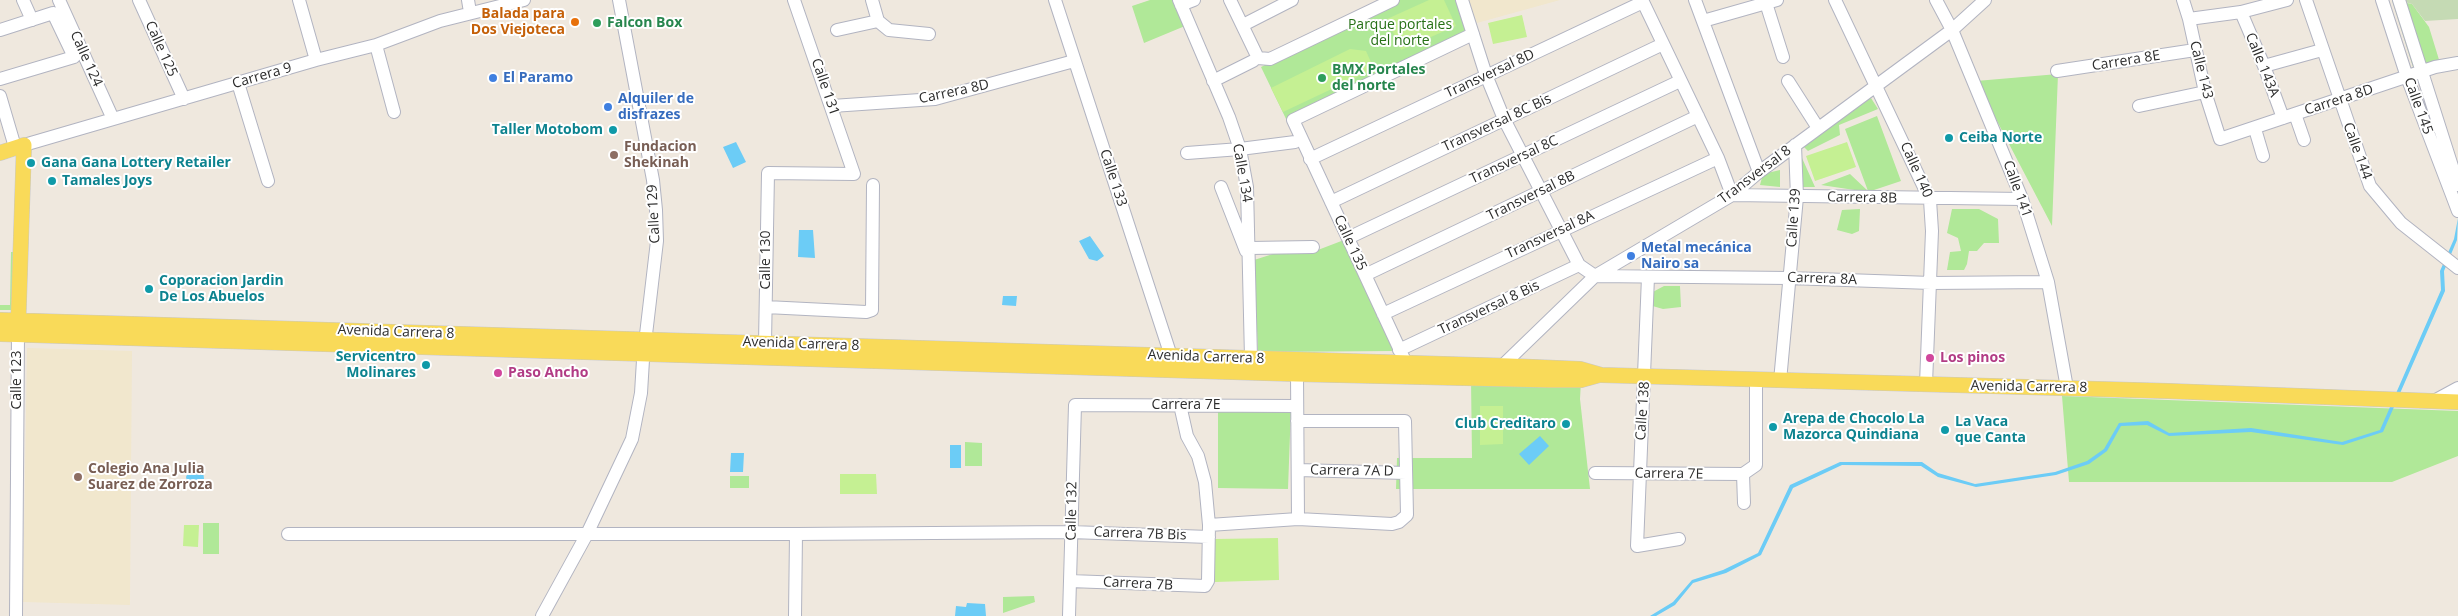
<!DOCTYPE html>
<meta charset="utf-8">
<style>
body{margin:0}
canvas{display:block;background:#efe8de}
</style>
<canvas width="2458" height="616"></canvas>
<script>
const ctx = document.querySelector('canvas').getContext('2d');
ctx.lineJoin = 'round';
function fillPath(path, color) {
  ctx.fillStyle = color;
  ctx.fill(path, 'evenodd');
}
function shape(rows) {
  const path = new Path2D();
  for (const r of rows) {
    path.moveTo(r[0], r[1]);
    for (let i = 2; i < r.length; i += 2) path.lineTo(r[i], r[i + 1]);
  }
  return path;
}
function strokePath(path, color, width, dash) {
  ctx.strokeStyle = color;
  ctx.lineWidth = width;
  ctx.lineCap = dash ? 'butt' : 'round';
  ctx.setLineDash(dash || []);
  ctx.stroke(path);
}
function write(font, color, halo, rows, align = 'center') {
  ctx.font = font + ' "Open Sans",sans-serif';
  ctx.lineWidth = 4;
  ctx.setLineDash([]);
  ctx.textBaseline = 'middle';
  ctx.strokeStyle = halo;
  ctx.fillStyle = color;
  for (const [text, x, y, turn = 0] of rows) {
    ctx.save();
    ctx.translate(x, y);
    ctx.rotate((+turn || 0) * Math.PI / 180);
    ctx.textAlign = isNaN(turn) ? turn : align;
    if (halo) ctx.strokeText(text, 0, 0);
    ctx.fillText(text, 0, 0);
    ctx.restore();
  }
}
const education = shape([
 [1468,0,1560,0,1477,23],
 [27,348,132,351,130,605,23,602]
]);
const green = shape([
 [1150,0,1172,0,1185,26,1144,43,1132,6],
 [1399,0,1462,0,1466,16,1464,36,1287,121,1261,67],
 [2392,0,2412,4,2429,27,2440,63,2413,67],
 [2058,74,2052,226,1976,81],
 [1871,98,1878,109,1839,125,1840,135,1808,151,1803,146,1859,103],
 [1877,116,1901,181,1868,192,1821,185,1850,174,1868,191,1845,129],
 [1798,149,1815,187,1801,187],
 [1780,170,1780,187,1760,185,1763,174],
 [1860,209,1859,231,1852,234,1837,230,1842,210],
 [1952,209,1979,209,1998,219,1999,243,1984,243,1977,251,1969,251,1967,264,1964,270,1947,270,1950,252,1961,251,1958,238,1947,233],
 [1344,240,1395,351,1258,352,1254,260,1295,247,1310,253],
 [11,252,13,252,12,310,0,310,0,305,10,305],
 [1664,286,1680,286,1681,307,1663,309,1649,305,1649,294],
 [1471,379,1581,381,1580,399,1590,489,1396,489,1397,458,1472,458],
 [2062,396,2458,411,2458,456,2392,482,2069,482],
 [1218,406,1291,407,1288,489,1218,488],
 [965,442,982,443,982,466,965,466],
 [730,476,749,476,749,488,730,488],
 [203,523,219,523,219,554,203,554],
 [1034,596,1035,602,1003,613,1003,597]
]);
const cemetery = shape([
 [2398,0,2458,0,2458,19,2425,21,2412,4]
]);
const pitch = shape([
 [1429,0,1444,0,1456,26,1401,50,1387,19],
 [1522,15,1527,37,1493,44,1488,23],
 [1350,49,1366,51,1374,69,1283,112,1271,88],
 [1847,142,1856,167,1815,181,1806,156],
 [1480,406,1503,406,1503,444,1480,445],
 [840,474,876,474,877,494,840,494],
 [184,525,199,525,198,547,183,546],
 [1278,538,1279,580,1215,582,1214,539]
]);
const water = shape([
 [736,142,746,162,733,168,723,147],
 [2458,218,2457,240,2444,271,2445,291,2383,432,2343,445,2251,432,2169,436,2147,425,2121,426,2107,451,2089,464,2056,475,1976,487,1938,477,1921,466,1842,465,1793,488,1761,555,1726,573,1693,583,1675,605,1656,616,1650,616,1673,602,1692,580,1723,570,1758,553,1790,485,1840,462,1922,462,1938,473,1975,484,2055,472,2087,461,2104,449,2119,423,2148,421,2169,433,2251,428,2342,442,2380,430,2441,290,2440,271,2454,239],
 [799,230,813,230,815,258,798,257],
 [1090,236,1104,256,1097,261,1089,259,1079,241],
 [1003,296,1017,296,1016,306,1002,305],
 [1540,436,1549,446,1529,465,1519,454],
 [950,445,961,445,961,468,950,468],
 [731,453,744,453,743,472,730,472],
 [197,465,203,470,204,479,201,486,195,490,188,485,186,477,190,468],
 [967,603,985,604,986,616,955,616,956,606,966,607]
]);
const minor = shape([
 [23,0,32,20],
 [59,0,113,119],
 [139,0,184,99],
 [299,0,316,60],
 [468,0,470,12],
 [872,0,878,21],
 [1055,0,1171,356],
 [1179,0,1229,117,1240,149,1247,187,1251,358],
 [1230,0,1258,58,1270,59,1393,0],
 [1462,0,1486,75,1504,119,1579,265,1595,276,1789,278,1931,283,2048,282],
 [1695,0,1759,172],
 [1835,0,1930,200,1932,231,1926,384],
 [1936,0,1952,30,2022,199,2048,282,2067,388],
 [2183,0,2189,19,2205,92,2220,139,2435,67,2458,63],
 [2306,0,2370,186,2401,223,2458,268],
 [2382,0,2407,77,2458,211],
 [2399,0,2458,185],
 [1766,3,1783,57],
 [1181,5,1194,0],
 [2241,12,2264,66,2283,118],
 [2189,19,2241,12,2287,0],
 [1703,21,1777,0],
 [1243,25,1292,0],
 [0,30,53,13,74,57,0,79],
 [837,30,878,21,889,30,929,34],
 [376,45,394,112],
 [2264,66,2322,50],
 [2057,71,2195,50],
 [1213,81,1253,61],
 [1788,81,1818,128],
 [238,83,268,181],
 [0,96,15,147],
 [832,106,935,99,1074,61],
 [2139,106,2205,92],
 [2295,114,2304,140],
 [2255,129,2263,156],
 [24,145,316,60,376,45,440,21,524,0],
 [1187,153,1240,149,1295,142],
 [1310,159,1643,2,1718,158,1732,195,2022,199],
 [1221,187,1246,251],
 [1331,202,1663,44],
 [1348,238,1680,81],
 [1250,248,1313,247],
 [1365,275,1698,116],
 [1648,277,1637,546,1679,539],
 [766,307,866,312,872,310,873,185],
 [1383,314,1718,158],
 [765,343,768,173,854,174,794,0],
 [1399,350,1579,265],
 [1406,363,1293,120,1473,34],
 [1502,366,1595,276,1732,195,1759,172,1952,30,1985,0],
 [1297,374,1298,519],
 [1780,381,1797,197,1795,145],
 [2434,401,2458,388],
 [1298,470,1406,473],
 [1595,473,1743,474],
 [1744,503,1743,474,1756,465,1756,380],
 [1209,525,1298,519,1392,524,1399,522,1407,515,1405,421,1297,421],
 [288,534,796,534,1071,532,1209,537],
 [1070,581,1205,586,1208,581,1209,525,1205,482,1198,456,1187,436,1180,405],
 [16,616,18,334],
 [542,616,587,534,632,439,641,393,643,360,657,241,656,210,653,180,619,0],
 [795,616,796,534],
 [1069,616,1075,405,1296,406]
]);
const major = shape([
 [0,153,24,145,18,330],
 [0,320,1509,366,1580,369,1601,375,2168,391,2458,402],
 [0,334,1297,374,1549,380,1581,380,1599,375]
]);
const markers = [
 [575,22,5,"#e8710a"],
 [597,23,5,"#2e9e5b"],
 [493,78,5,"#3f7fe0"],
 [1322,78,5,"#2e9e5b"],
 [608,107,5,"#3f7fe0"],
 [613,130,5,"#0f9aa8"],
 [1949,138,5,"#0f9aa8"],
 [614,155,5,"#8d6e63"],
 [31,163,5,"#0f9aa8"],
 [52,181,5,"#0f9aa8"],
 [1631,256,5,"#3f7fe0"],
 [149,289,5,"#0f9aa8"],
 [1930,358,5,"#d1479c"],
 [426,365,5,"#0f9aa8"],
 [498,373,5,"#d1479c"],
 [1566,424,5,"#0f9aa8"],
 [1773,427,5,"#0f9aa8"],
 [1945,430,5,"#0f9aa8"],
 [78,477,5,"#8d6e63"]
];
const foodNames = [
 ["Balada para",565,14],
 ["Dos Viejoteca",565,30]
];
const leisureNames = [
 ["Falcon Box",607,23],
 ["BMX Portales",1332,70],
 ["del norte",1332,86]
];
const parkNames = [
 ["Parque portales",1400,25],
 ["del norte",1400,41]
];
const streetNames = [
 ["Calle 125",161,49,66],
 ["Calle 124",86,59,66],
 ["Carrera 8E",2126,61,-9],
 ["Calle 143A",2262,65,68],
 ["Calle 143",2201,70,76],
 ["Transversal 8D",1490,74,-25],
 ["Carrera 9",262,76,-16],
 ["Calle 131",825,87,71],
 ["Carrera 8D",954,92,-12],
 ["Carrera 8D",2339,100,-18],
 ["Calle 145",2418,106,70],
 ["Transversal 8C Bis",1497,123,-25],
 ["Calle 144",2357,151,70],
 ["Transversal 8C",1514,160,-25],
 ["Calle 140",1916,170,66],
 ["Calle 134",1242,173,80],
 ["Transversal 8",1755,175,-37],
 ["Calle 133",1113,178,72],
 ["Calle 141",2017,189,70],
 ["Transversal 8B",1531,196,-26],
 ["Carrera 8B",1862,198,1],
 ["Calle 129",654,214,-93],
 ["Calle 139",1794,218,-86],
 ["Transversal 8A",1550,235,-25],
 ["Calle 135",1350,243,65],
 ["Calle 130",766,260,-90],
 ["Carrera 8A",1822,279,2],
 ["Transversal 8 Bis",1489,308,-25],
 ["Avenida Carrera 8",396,332,2],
 ["Avenida Carrera 8",801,344,2],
 ["Avenida Carrera 8",1206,357,2],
 ["Calle 123",17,380,-90],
 ["Avenida Carrera 8",2029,387,1],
 ["Carrera 7E",1186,405],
 ["Calle 138",1643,411,-86],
 ["Carrera 7A D",1352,471,1],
 ["Carrera 7E",1669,474,1],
 ["Calle 132",1072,511,-89],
 ["Carrera 7B Bis",1140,534,2],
 ["Carrera 7B",1138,584,3]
];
const shopNames = [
 ["El Paramo",503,78],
 ["Alquiler de",618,99],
 ["disfrazes",618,115],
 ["Metal mecánica",1641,248],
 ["Nairo sa",1641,264]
];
const cultureNames = [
 ["Taller Motobom",603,130,"right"],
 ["Ceiba Norte",1959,138],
 ["Gana Gana Lottery Retailer",41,163],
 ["Tamales Joys",62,181],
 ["Coporacion Jardin",159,281],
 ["De Los Abuelos",159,297],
 ["Servicentro",416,357,"right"],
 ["Molinares",416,373,"right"],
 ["Arepa de Chocolo La",1783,419],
 ["Mazorca Quindiana",1783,435],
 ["La Vaca",1955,422],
 ["que Canta",1955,438],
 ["Club Creditaro",1556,424,"right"]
];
const educationNames = [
 ["Fundacion",624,147],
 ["Shekinah",624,163],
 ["Colegio Ana Julia",88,469],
 ["Suarez de Zorroza",88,485]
];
const hotelNames = [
 ["Los pinos",1940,358],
 ["Paso Ancho",508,373]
];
fillPath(education, '#f1e7cd');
fillPath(green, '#b0e898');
fillPath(cemetery, '#c5dab4');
fillPath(pitch, '#c5f093');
fillPath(water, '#6cccf6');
strokePath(minor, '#b2b4c1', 14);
strokePath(major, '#c8c8c8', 16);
strokePath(minor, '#fff', 12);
strokePath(major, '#f9da59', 15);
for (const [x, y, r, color] of markers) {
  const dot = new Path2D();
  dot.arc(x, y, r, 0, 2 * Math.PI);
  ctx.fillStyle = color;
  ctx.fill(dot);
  strokePath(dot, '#fff', 2);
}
write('bold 14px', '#c56008', '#fff', foodNames, 'right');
write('bold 14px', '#27864d', '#fff', leisureNames, 'left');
write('14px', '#267016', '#fff', parkNames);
write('14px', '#2d2d2d', '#fff', streetNames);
write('bold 14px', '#366cbe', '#fff', shopNames, 'left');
write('bold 14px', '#0d838f', '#fff', cultureNames, 'left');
write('bold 14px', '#785e54', '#fff', educationNames, 'left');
write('bold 14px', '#b23c85', '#fff', hotelNames, 'left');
</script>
